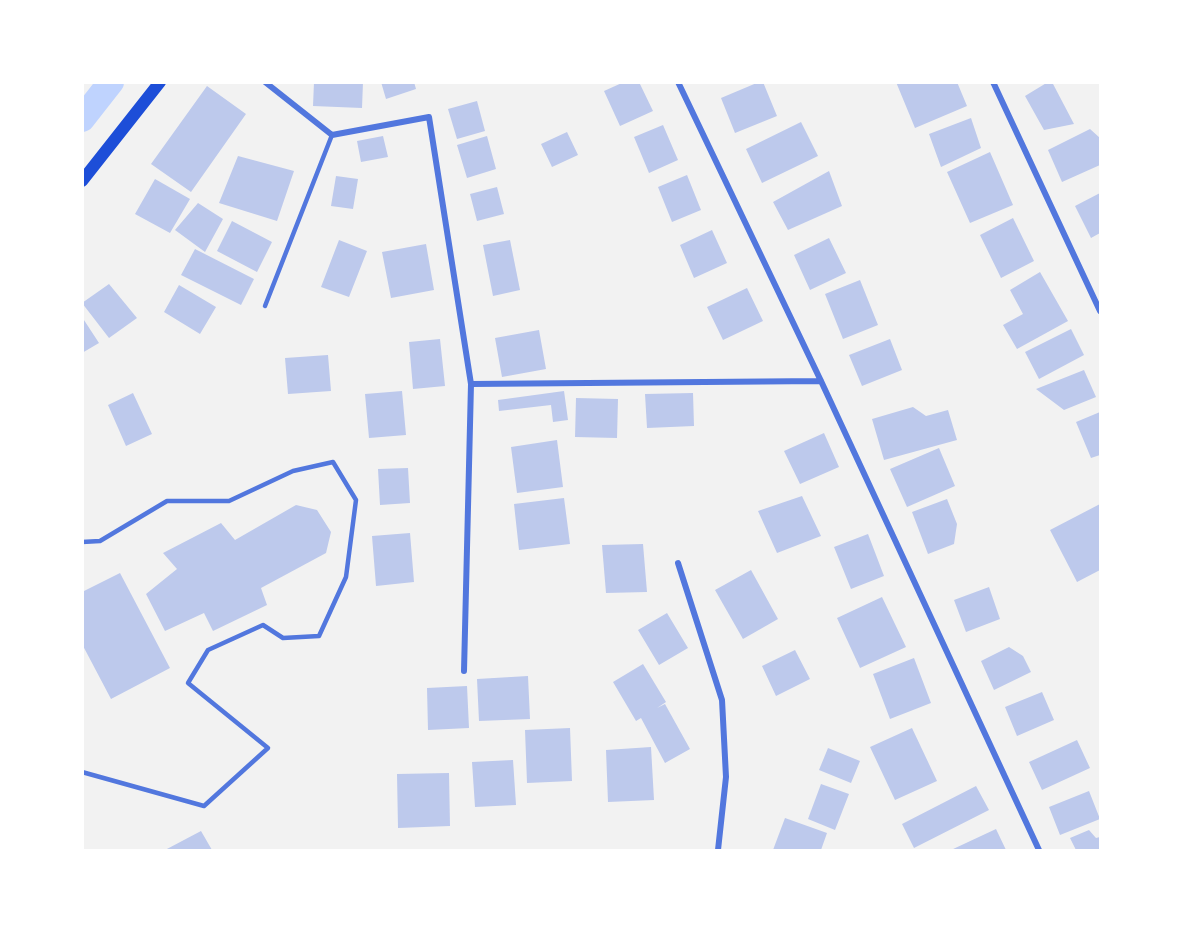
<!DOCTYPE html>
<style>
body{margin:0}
#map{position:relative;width:1183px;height:933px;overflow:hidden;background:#f2f2f2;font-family:"Sofia Sans Condensed",sans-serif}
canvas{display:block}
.frame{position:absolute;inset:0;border:84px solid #fff;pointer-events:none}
</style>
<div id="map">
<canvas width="1183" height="933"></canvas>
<div class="frame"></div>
</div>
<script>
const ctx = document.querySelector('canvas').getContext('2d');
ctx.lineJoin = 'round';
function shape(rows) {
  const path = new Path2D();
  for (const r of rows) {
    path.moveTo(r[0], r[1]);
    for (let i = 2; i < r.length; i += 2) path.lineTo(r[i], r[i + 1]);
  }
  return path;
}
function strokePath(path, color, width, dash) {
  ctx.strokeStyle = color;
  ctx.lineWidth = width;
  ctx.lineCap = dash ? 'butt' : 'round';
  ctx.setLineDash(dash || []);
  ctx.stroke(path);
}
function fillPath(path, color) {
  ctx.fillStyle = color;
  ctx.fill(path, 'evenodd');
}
const canal = shape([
 [82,119,111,82]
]);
const building = shape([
 [314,82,363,82,362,108,313,106],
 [381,82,414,82,416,89,386,99],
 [624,82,639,82,653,111,620,126,604,91],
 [759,82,763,82,777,116,735,133,721,98],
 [896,82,957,82,967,106,915,128],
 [1048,82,1052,82,1074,124,1044,130,1025,96],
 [207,86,246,114,191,192,151,164],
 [477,101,485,131,457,139,448,109],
 [971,118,981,148,941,167,929,134],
 [801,122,818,156,762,183,746,149],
 [663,125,678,160,649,173,634,137],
 [1090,129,1100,138,1100,165,1062,182,1048,150],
 [567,132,578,155,552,167,541,144],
 [383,136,388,157,361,162,357,141],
 [487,136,496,169,467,178,457,145],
 [990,152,1013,205,970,223,947,172],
 [238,156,294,171,277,221,219,203],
 [829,171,842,206,788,230,773,202],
 [687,175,701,210,672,222,658,187],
 [336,176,358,179,353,209,331,206],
 [155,179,190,199,170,233,135,214],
 [497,187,504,214,477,221,470,194],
 [1100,193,1100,233,1091,238,1075,206],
 [198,203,223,219,205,252,175,230],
 [1013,218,1034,261,1001,278,980,235],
 [232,221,272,242,257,272,217,251],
 [712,230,727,263,694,278,680,245],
 [829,238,846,273,810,290,794,255],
 [339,240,367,251,349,297,321,287],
 [510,240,520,290,493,296,483,245],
 [426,244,434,290,391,298,382,252],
 [195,249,254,279,241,305,181,275],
 [1040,272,1068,321,1017,349,1003,325,1023,314,1010,290],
 [860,280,878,325,843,339,825,294],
 [109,284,137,318,109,338,82,303],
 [179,285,216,307,200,334,164,312],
 [747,288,763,321,723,340,707,307],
 [82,317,99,343,82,353],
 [1071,329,1084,355,1039,379,1025,352],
 [539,330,546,369,502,377,495,338],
 [440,339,445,386,413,389,409,342],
 [890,339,902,370,862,386,849,355],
 [328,355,331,391,288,394,285,358],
 [1084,370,1096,397,1064,410,1036,389],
 [402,391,406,435,369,438,365,394],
 [564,391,568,420,553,422,551,405,499,411,498,400],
 [133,393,152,434,126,446,108,405],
 [693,393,694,426,647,428,645,394],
 [576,398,618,399,617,438,575,437],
 [913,407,926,416,948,410,957,440,884,460,872,419],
 [1100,412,1100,455,1091,458,1076,422],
 [824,433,839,467,800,484,784,451],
 [557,440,563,487,517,493,511,447],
 [939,448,955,486,907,507,890,469],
 [408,468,410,503,380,505,378,469],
 [802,496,821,536,777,553,758,511],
 [564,498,570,544,519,550,514,504],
 [947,499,957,524,954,544,928,554,912,512],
 [1100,504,1100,570,1077,582,1050,530],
 [296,505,317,510,331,532,326,553,261,588,267,605,213,631,204,613,165,631,146,594,177,569,163,553,221,523,235,540],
 [410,533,414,582,376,586,372,536],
 [868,534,884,576,851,589,834,547],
 [643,544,647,592,606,593,602,545],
 [751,570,778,619,743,639,715,590],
 [120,573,170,668,111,699,82,644,82,592],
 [989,587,1000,619,966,632,954,600],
 [882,597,906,647,860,668,837,618],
 [667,613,688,648,659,665,638,630],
 [1009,647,1023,656,1031,672,994,690,981,661],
 [795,650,810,679,776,696,762,666],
 [914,658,931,703,890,719,873,674],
 [643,664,666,702,657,708,665,704,690,749,665,763,641,718,636,721,613,682],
 [528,676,530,719,479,721,477,679],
 [467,686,469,728,428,730,427,688],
 [1042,692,1054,720,1017,736,1005,707],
 [570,728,572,781,527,783,525,730],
 [912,728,937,781,895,800,870,747],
 [1077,740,1090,768,1042,790,1029,762],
 [651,747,654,800,608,802,606,750],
 [828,748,860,761,851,783,819,770],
 [513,760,516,805,475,807,472,762],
 [449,773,450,826,398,828,397,774],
 [821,784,849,794,835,830,808,819],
 [976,786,989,810,914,848,902,824],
 [1089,791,1100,819,1060,835,1049,807],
 [785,818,827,833,821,850,773,850],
 [996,829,1006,850,951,850],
 [1089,830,1096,838,1100,837,1100,850,1076,850,1070,838],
 [201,831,212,850,165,850]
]);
const service = shape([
 [265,306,332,135],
 [82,542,100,541,167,501,229,501,293,471,333,462,356,500,346,577,319,636,283,638,263,625,208,650,188,683,268,748,204,806,82,772]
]);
const minor = shape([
 [265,82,332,135,429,117,471,384,464,671],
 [678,82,821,381,1039,850],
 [993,82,1100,311],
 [471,384,821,381],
 [678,563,722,700,726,777,718,850]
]);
const secondary = shape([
 [82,181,160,82]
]);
strokePath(canal, '#bfd3fe', 26);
fillPath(building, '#bdc9ec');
strokePath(service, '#5277de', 4.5);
strokePath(minor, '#5277de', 6);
strokePath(secondary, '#1d4ed8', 12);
</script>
